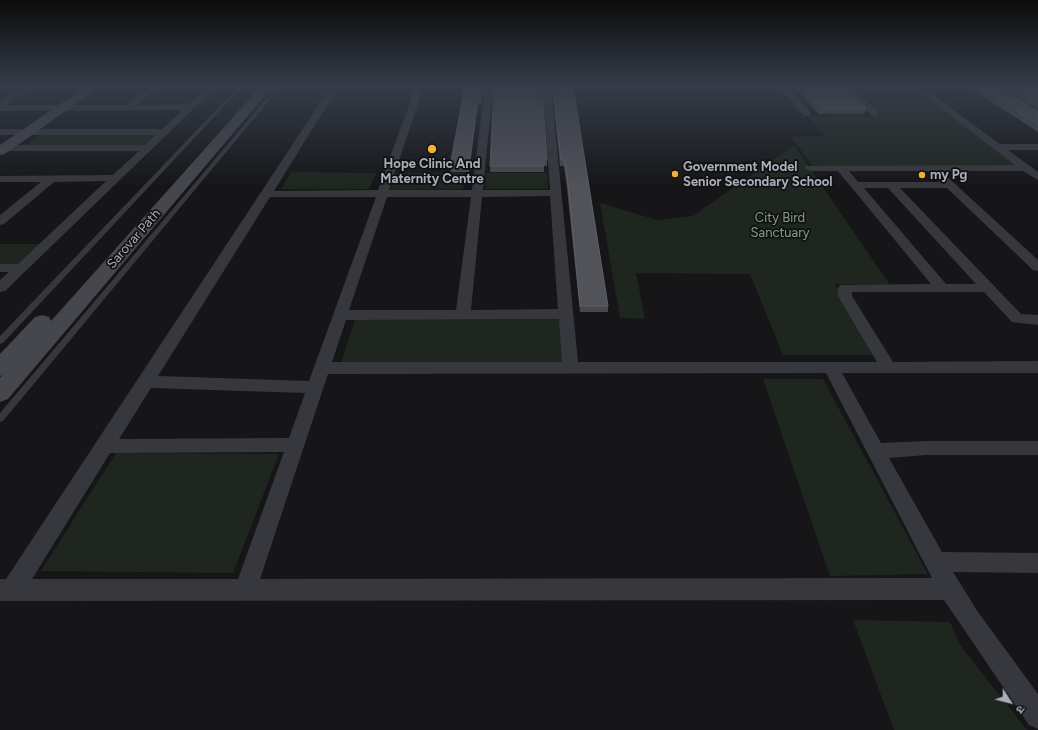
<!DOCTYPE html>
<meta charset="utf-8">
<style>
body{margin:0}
#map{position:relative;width:1038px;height:730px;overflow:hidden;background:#161618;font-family:Figtree,"Noto Sans Devanagari",sans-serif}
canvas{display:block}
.north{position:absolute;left:990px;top:682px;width:40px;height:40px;-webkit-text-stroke:3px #111113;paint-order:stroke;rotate:126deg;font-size:11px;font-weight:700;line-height:16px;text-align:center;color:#a8adb8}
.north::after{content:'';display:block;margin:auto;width:14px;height:18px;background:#a8adb8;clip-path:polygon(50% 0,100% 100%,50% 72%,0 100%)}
</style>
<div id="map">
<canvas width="1038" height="730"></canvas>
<div class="north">उ</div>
</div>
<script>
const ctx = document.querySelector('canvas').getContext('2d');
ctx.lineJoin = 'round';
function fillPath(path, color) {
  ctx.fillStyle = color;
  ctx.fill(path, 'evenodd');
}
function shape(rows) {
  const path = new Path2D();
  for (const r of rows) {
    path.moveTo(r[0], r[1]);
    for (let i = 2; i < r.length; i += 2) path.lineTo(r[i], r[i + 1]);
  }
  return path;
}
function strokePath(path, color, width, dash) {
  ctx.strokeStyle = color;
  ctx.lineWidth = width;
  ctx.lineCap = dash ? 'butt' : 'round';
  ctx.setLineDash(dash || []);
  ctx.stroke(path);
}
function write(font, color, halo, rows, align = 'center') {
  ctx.font = font + ' Figtree,sans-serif';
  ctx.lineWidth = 3.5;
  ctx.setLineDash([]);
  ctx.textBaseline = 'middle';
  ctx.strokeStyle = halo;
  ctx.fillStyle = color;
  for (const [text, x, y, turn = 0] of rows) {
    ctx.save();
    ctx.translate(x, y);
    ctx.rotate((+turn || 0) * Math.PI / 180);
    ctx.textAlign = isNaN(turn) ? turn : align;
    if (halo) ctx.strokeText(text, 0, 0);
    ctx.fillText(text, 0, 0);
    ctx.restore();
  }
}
const green = shape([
 [849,86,911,87,1019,165,814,168,791,137,824,136,809,117,880,116],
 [43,133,160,133,148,145,27,145],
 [794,145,890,285,835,284,877,355,783,355,750,274,636,273,645,319,620,318,600,203,657,220,693,216],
 [291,172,376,173,369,189,281,189],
 [396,173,466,173,463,189,390,190],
 [486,173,547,173,548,189,485,189],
 [0,244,49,244,27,265,0,265],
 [573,319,577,362,341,363,355,320],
 [763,379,823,379,928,574,830,576],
 [116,453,279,454,233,573,41,571],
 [853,620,950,622,960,645,1027,730,894,730]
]);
const lane = shape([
 [239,86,243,86,3,343,0,344,0,336,239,86],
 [277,86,281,86,3,421,0,422,0,413,277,86]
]);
const street = shape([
 [26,86,36,86,6,105,127,105,151,86,160,86,138,105,189,104,208,86,217,86,5,291,0,292,0,280,9,272,0,272,0,264,18,264,106,181,54,182,4,224,0,225,0,215,41,182,0,182,0,176,113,175,139,151,0,151,0,145,145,145,156,135,0,135,0,129,162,129,183,110,0,111,0,101,26,86],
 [331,86,339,86,274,191,378,190,416,86,424,86,389,190,472,190,485,86,493,86,483,190,550,190,543,86,551,86,578,362,877,362,838,296,838,288,840,285,931,284,838,171,810,171,805,168,806,166,1015,165,912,86,921,86,1000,144,1038,144,1038,150,1008,150,1038,172,1038,180,1023,171,941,171,1038,260,1038,271,1033,270,947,188,900,188,1021,314,1038,315,1038,325,1012,322,984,292,852,292,852,296,893,362,1038,361,1038,373,842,373,881,443,926,441,1038,441,1038,455,926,455,889,458,942,552,1038,553,1038,573,953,572,978,612,1038,694,1038,729,1029,725,944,600,0,601,0,579,6,579,331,86],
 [849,171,928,171,940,182,858,182,849,171],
 [864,188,888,188,976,284,946,284,864,188],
 [550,196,558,309,471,310,482,197,550,196],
 [270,197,376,197,309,381,158,376,270,197],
 [387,197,471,197,456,310,349,310,387,197],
 [559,319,562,362,332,362,346,320,559,319],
 [826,373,932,578,260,579,328,374,826,373],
 [151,388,305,393,289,438,119,439,151,388],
 [284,452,238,579,32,579,110,453,284,452],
 [778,86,787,86,810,112,810,116,804,116,778,86],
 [841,86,850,86,878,112,878,116,872,116,841,86]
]);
const secondary = shape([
 [87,86,101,86,5,154,0,155,0,145,87,86],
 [261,86,273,86,8,399,0,402,0,378,2,375,0,376,0,354,35,317,42,315,49,317,51,321,261,86]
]);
const wall = shape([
 [465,86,485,86,481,104,478,103,469,172,451,172,450,166],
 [494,86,547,160,547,166,544,166,544,172,490,172],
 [552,86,573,86,608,306,608,312,580,312,567,188,564,166,560,166],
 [794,86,841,86,866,109,864,114,819,114],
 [967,86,997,86,1038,111,1038,132],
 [1000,86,1038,86,1038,109]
]);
const shadedWall = shape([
 [484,86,485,86,481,104,481,98],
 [478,98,478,103,469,172,469,166]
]);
const building = shape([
 [465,86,484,86,481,98,478,98,469,166,450,166,465,86],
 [494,86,542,86,547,160,544,160,544,166,490,166,494,86],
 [553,86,573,86,608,306,580,306,568,183,564,160,561,160,553,86],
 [800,86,841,86,866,109,821,109,800,86],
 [977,86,997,86,1038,111,1038,125,977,86],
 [1011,86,1038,86,1038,102,1011,86]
]);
const markers = [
 [432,149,5,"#f2b134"],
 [675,174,4,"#f2b134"],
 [922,175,4,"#f2b134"]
];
const farPoinames = [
 ["Hope Clinic And",432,164,"center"],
 ["Maternity Centre",432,179,"center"],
 ["Government Model",683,167],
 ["Senior Secondary School",683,182],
 ["my Pg",930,175]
];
const farParknames = [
 ["City Bird",780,218],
 ["Sanctuary",780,233]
];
const farStreetnames = [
 ["Sarovar Path",134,239,-49]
];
fillPath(green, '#1e261f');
fillPath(lane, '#37383d');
fillPath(street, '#37383d');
fillPath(secondary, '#45474d');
fillPath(wall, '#47494d');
fillPath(shadedWall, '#2f3033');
fillPath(building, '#525359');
strokePath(building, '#5f6168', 1);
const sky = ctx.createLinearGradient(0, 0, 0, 188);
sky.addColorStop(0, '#0c0c0d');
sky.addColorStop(0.46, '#363c48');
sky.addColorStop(1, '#363c4800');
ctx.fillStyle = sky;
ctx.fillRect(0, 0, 1038, 188);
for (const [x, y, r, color] of markers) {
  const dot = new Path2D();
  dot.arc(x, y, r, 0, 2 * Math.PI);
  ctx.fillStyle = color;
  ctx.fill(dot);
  strokePath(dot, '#111113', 1.5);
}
write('bold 13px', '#a8adb8', '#111113', farPoinames, 'left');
write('13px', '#7fa381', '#111113', farParknames);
write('13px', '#a8adb8', '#111113', farStreetnames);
</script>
